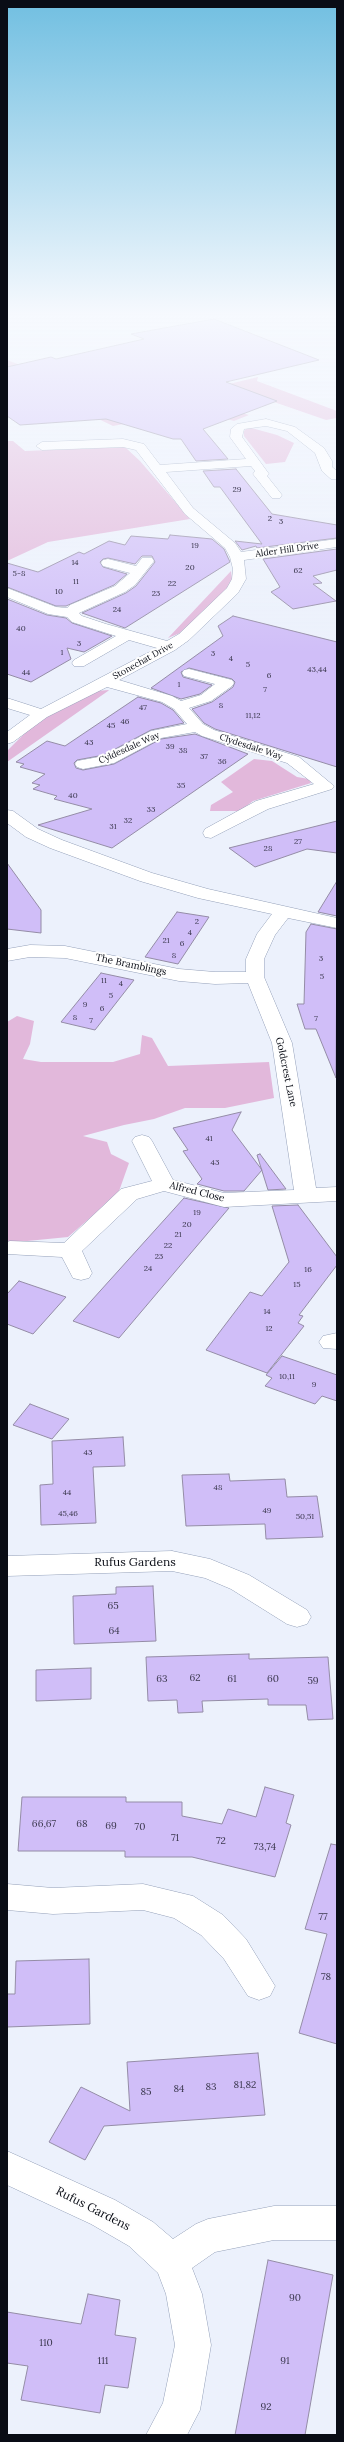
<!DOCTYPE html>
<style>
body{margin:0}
#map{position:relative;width:344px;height:2442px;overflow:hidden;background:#ecf1fc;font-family:Lora,serif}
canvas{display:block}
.frame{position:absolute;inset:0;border:8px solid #090c15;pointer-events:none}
</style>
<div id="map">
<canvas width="344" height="2442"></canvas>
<div class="frame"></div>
</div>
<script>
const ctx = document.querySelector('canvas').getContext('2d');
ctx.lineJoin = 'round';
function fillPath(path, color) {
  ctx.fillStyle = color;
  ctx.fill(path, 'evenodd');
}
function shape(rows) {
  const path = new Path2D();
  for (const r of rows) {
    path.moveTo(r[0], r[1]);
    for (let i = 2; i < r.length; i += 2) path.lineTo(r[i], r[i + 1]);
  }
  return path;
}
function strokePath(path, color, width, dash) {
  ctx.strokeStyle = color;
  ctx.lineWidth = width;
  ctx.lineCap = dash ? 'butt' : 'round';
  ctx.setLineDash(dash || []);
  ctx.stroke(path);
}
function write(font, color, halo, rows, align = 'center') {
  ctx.font = font + ' Lora,serif';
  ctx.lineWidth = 4;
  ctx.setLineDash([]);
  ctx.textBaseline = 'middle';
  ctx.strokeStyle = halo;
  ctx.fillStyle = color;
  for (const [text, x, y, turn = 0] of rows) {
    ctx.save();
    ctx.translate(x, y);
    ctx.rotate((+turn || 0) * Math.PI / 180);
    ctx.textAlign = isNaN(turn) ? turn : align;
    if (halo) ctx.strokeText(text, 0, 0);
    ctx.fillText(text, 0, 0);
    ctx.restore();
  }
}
const green = shape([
 [7,360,50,376,154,402,258,377,257,381,337,411,337,418,326,420,271,401,234,411,249,415,234,421,210,414,186,412,113,426,7,375],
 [248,427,277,435,294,443,285,462,266,464,244,436,244,431],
 [7,441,13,441,25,451,125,447,140,461,190,519,48,542,7,561],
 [231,571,232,579,227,588,200,617,180,633,168,638],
 [109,690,108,691,7,762,7,751,27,731,49,715,96,691],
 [254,759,272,761,297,777,309,779,311,783,253,801,240,811,210,811,211,805,233,792,221,782],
 [17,1016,34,1021,30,1044,23,1059,41,1062,113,1062,140,1054,142,1035,152,1038,168,1066,269,1062,274,1098,225,1108,185,1108,154,1119,124,1125,83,1136,107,1142,111,1154,129,1163,118,1194,68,1237,7,1243,7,1022]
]);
const building = shape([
 [214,319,319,360,226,382,277,401,203,429,228,459,196,461,181,439,173,439,106,419,20,425,7,416,7,367,51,357,56,359,144,339,131,334,214,319],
 [236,469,272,514,337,525,337,538,257,548,256,546,242,550,235,541,262,544,220,487,214,487,203,471,236,469],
 [170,535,212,539,224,549,230,562,125,628,82,613,126,593,136,586,155,562,152,556,142,556,135,564,108,558,103,559,100,562,103,567,127,574,114,585,66,606,56,606,7,587,7,563,38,572,79,552,84,554,109,541,125,545,131,536,168,539,170,535],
 [337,549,337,570,313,576,322,583,313,584,336,601,293,609,271,592,280,587,263,559,337,549],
 [7,599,47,615,66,618,72,623,112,636,84,652,67,648,71,659,31,682,7,674,7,599],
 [233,616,337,642,337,767,215,729,204,723,192,709,212,702,233,687,235,682,232,679,189,668,181,672,183,677,212,685,200,694,181,699,151,688,223,636,218,626,233,616],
 [138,697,161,703,173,710,184,723,151,730,104,755,77,760,74,763,76,768,83,770,114,764,161,739,195,734,248,754,112,848,38,825,92,809,54,799,57,796,33,789,40,785,32,783,45,774,20,767,24,764,16,762,47,741,65,746,138,697],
 [337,821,337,853,307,849,255,867,229,848,337,821],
 [7,863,41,910,41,933,7,929,7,863],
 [337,881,337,916,318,912,337,881],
 [177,912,209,917,178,964,145,957,177,912],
 [311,924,337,929,336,1078,316,1029,305,1029,297,1004,304,1004,306,932,311,924],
 [101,973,134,980,95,1030,61,1022,101,973],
 [241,1112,232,1130,262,1170,244,1191,224,1191,197,1184,202,1179,183,1151,188,1150,173,1128,241,1112],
 [260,1154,286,1189,268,1190,257,1155,260,1154],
 [184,1198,229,1208,119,1338,73,1321,184,1198],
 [298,1205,337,1257,337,1265,299,1315,303,1316,298,1323,304,1326,267,1373,206,1350,250,1292,262,1296,289,1262,272,1206,298,1205],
 [19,1281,66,1297,33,1334,7,1324,7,1294,19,1281],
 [282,1356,337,1375,337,1401,322,1396,315,1404,265,1386,272,1378,266,1375,282,1356],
 [30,1404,69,1419,52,1439,13,1425,30,1404],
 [123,1437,125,1466,93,1467,96,1523,41,1525,40,1485,53,1484,52,1441,123,1437],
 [229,1474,230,1481,285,1479,287,1497,317,1496,323,1537,266,1539,265,1524,186,1526,182,1475,229,1474],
 [153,1586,156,1641,74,1644,73,1596,116,1594,116,1587,153,1586],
 [249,1654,249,1659,328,1657,333,1719,308,1720,306,1705,268,1705,268,1699,202,1701,203,1712,178,1713,177,1700,148,1701,146,1657,249,1654],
 [91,1668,91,1699,36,1701,36,1670,91,1668],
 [265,1787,294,1795,286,1823,291,1825,275,1877,192,1857,125,1857,125,1851,18,1851,22,1797,126,1797,126,1802,182,1802,182,1816,222,1824,228,1809,256,1817,265,1787],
 [331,1844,337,1845,337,2044,299,2033,327,1934,305,1929,331,1844],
 [89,1959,90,2024,7,2027,7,1994,15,1994,16,1961,89,1959],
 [258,2053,265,2115,104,2126,85,2160,49,2142,81,2087,130,2111,127,2062,258,2053],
 [268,2260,333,2275,305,2435,235,2435,268,2260],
 [88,2294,120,2300,115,2335,136,2338,128,2388,105,2385,100,2413,21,2400,28,2366,7,2363,7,2312,81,2324,88,2294]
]);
const street = shape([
 [266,419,295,427,324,448,332,461,332,467,337,471,337,479,331,479,322,471,315,453,287,431,266,426,244,429,242,437,269,474,267,476,282,495,280,498,272,498,253,474,255,471,251,466,166,472,193,508,235,543,241,552,337,539,337,547,244,560,246,579,238,593,189,640,175,650,119,680,172,696,181,701,201,695,215,684,184,676,182,673,184,670,189,669,232,680,234,683,232,686,211,701,189,708,203,724,214,730,299,757,334,786,332,789,268,809,211,838,205,837,203,833,205,829,256,801,314,784,287,763,202,736,195,732,161,738,114,763,83,769,77,767,75,764,77,761,104,756,151,731,187,724,174,709,162,702,107,687,47,717,13,742,7,744,7,732,30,715,7,708,7,698,41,709,157,648,129,640,84,666,74,666,72,663,74,660,116,636,72,622,67,617,48,614,7,597,7,588,56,607,67,608,70,605,115,586,130,573,103,566,101,563,103,560,108,559,136,566,142,558,152,558,154,561,135,585,125,592,79,613,82,616,106,624,167,641,179,634,227,588,232,579,233,569,230,557,225,548,185,514,136,450,123,447,42,450,36,446,42,442,123,439,144,444,160,465,246,459,230,437,231,429,237,424,266,419],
 [7,810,13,811,38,829,62,840,152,873,208,889,337,918,337,928,288,918,275,935,264,959,264,977,292,1043,316,1188,337,1187,337,1201,224,1207,164,1191,137,1199,82,1251,92,1273,89,1278,81,1280,73,1278,62,1257,7,1254,7,1242,10,1241,64,1243,121,1189,152,1181,132,1141,135,1137,142,1135,149,1137,152,1141,173,1180,224,1193,294,1190,272,1043,248,983,215,984,179,981,65,958,30,957,7,961,7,949,30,945,65,946,179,969,215,972,246,972,246,959,257,934,272,914,198,898,140,881,50,848,26,837,7,823,7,810],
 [337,1333,337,1349,323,1348,319,1342,323,1336,337,1333],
 [172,1551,210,1559,249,1575,307,1610,311,1617,307,1624,297,1627,287,1624,231,1589,205,1578,172,1571,7,1576,7,1556,172,1551],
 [7,1884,53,1888,143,1884,193,1896,223,1915,246,1939,275,1986,270,1996,259,2000,248,1996,224,1959,201,1935,174,1918,143,1910,53,1914,7,1910,7,1884],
 [7,2151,115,2200,153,2222,173,2239,196,2224,208,2219,274,2206,337,2206,337,2240,274,2240,215,2252,192,2268,202,2294,211,2345,200,2410,187,2435,146,2435,163,2403,175,2345,166,2294,158,2273,129,2246,91,2224,7,2185,7,2151]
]);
const numberNames = [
 ["29",237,490],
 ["2",270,519],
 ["3",281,522],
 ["19",195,546],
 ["14",75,563],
 ["20",190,568],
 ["62",298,571],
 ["5-8",19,574],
 ["11",76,582],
 ["22",172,584],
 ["10",59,592],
 ["23",156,594],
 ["24",117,610],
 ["40",21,629],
 ["3",79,644],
 ["1",62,653],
 ["3",213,654],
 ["4",231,659],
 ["5",248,665],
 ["43,44",317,670],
 ["44",26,673],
 ["6",269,676],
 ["1",179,685],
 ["7",265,690],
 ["8",221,706],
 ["47",143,708],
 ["11,12",253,716],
 ["46",125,722],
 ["45",111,726],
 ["43",89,743],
 ["39",170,747],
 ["38",183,751],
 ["37",204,757],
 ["36",222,762],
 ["35",181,786],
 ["40",73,796],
 ["33",151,810],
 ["32",128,821],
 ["31",113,827],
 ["27",298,842],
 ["28",268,849],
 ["2",197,922],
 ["4",190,933],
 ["21",166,941],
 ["6",182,944],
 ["8",174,956],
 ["3",321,959],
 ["5",322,977],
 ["11",104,981],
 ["4",121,984],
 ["5",111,996],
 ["9",85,1005],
 ["6",102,1009],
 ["8",75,1018],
 ["7",316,1019],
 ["7",91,1021],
 ["41",209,1139],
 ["43",215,1163],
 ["19",197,1213],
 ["20",187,1225],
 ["21",178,1235],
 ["22",168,1246],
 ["23",159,1257],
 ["24",148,1269],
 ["16",308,1270],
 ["15",297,1285],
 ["14",267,1312],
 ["12",269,1329],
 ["10,11",287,1377],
 ["9",314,1385],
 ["43",88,1453],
 ["48",218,1488],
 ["44",67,1493],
 ["49",267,1511],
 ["45,46",68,1514],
 ["50,51",305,1517]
];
const farStreetnames = [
 ["Alder Hill Drive",287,550,-8],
 ["Stonechat Drive",143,661,-29],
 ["Clydesdale Way",251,747,18],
 ["Cyldesdale Way",129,748,-24]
];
const streetNames = [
 ["The Bramblings",131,965,12],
 ["Goldcrest Lane",286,1072,78],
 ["Alfred Close",197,1192,14]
];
const nearNumbernames = [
 ["65",113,1606],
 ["64",114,1631],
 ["62",195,1678],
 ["63",162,1679],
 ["61",232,1679],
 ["60",273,1679],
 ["59",313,1681],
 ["66,67",44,1824],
 ["68",82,1824],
 ["69",111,1826],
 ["70",140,1827],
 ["71",175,1838],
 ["72",221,1841],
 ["73,74",265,1847],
 ["77",323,1917],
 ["78",326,1977],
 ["81,82",245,2085],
 ["83",211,2087],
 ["84",179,2089],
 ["85",146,2092],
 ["90",295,2298],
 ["110",46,2343],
 ["111",103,2361],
 ["91",285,2361],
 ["92",266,2407]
];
const nearStreetnames = [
 ["Rufus Gardens",135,1563],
 ["Rufus Gardens",93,2209,27]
];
fillPath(green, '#e2b8db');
fillPath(building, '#d0bef8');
strokePath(building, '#948ca6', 1);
strokePath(street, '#94a0b9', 1);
fillPath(street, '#fff');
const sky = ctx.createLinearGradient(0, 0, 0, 654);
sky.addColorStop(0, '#71bfe1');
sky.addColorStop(0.48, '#f6f9fe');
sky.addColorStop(1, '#f6f9fe00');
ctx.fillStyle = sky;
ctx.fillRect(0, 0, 344, 654);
write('8px', '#3b384e', null, numberNames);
write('9px', '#090c15', '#fefefe', farStreetnames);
write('10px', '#090c15', '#fefefe', streetNames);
write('10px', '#3b384e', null, nearNumbernames);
write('12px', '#090c15', '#fefefe', nearStreetnames);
</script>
